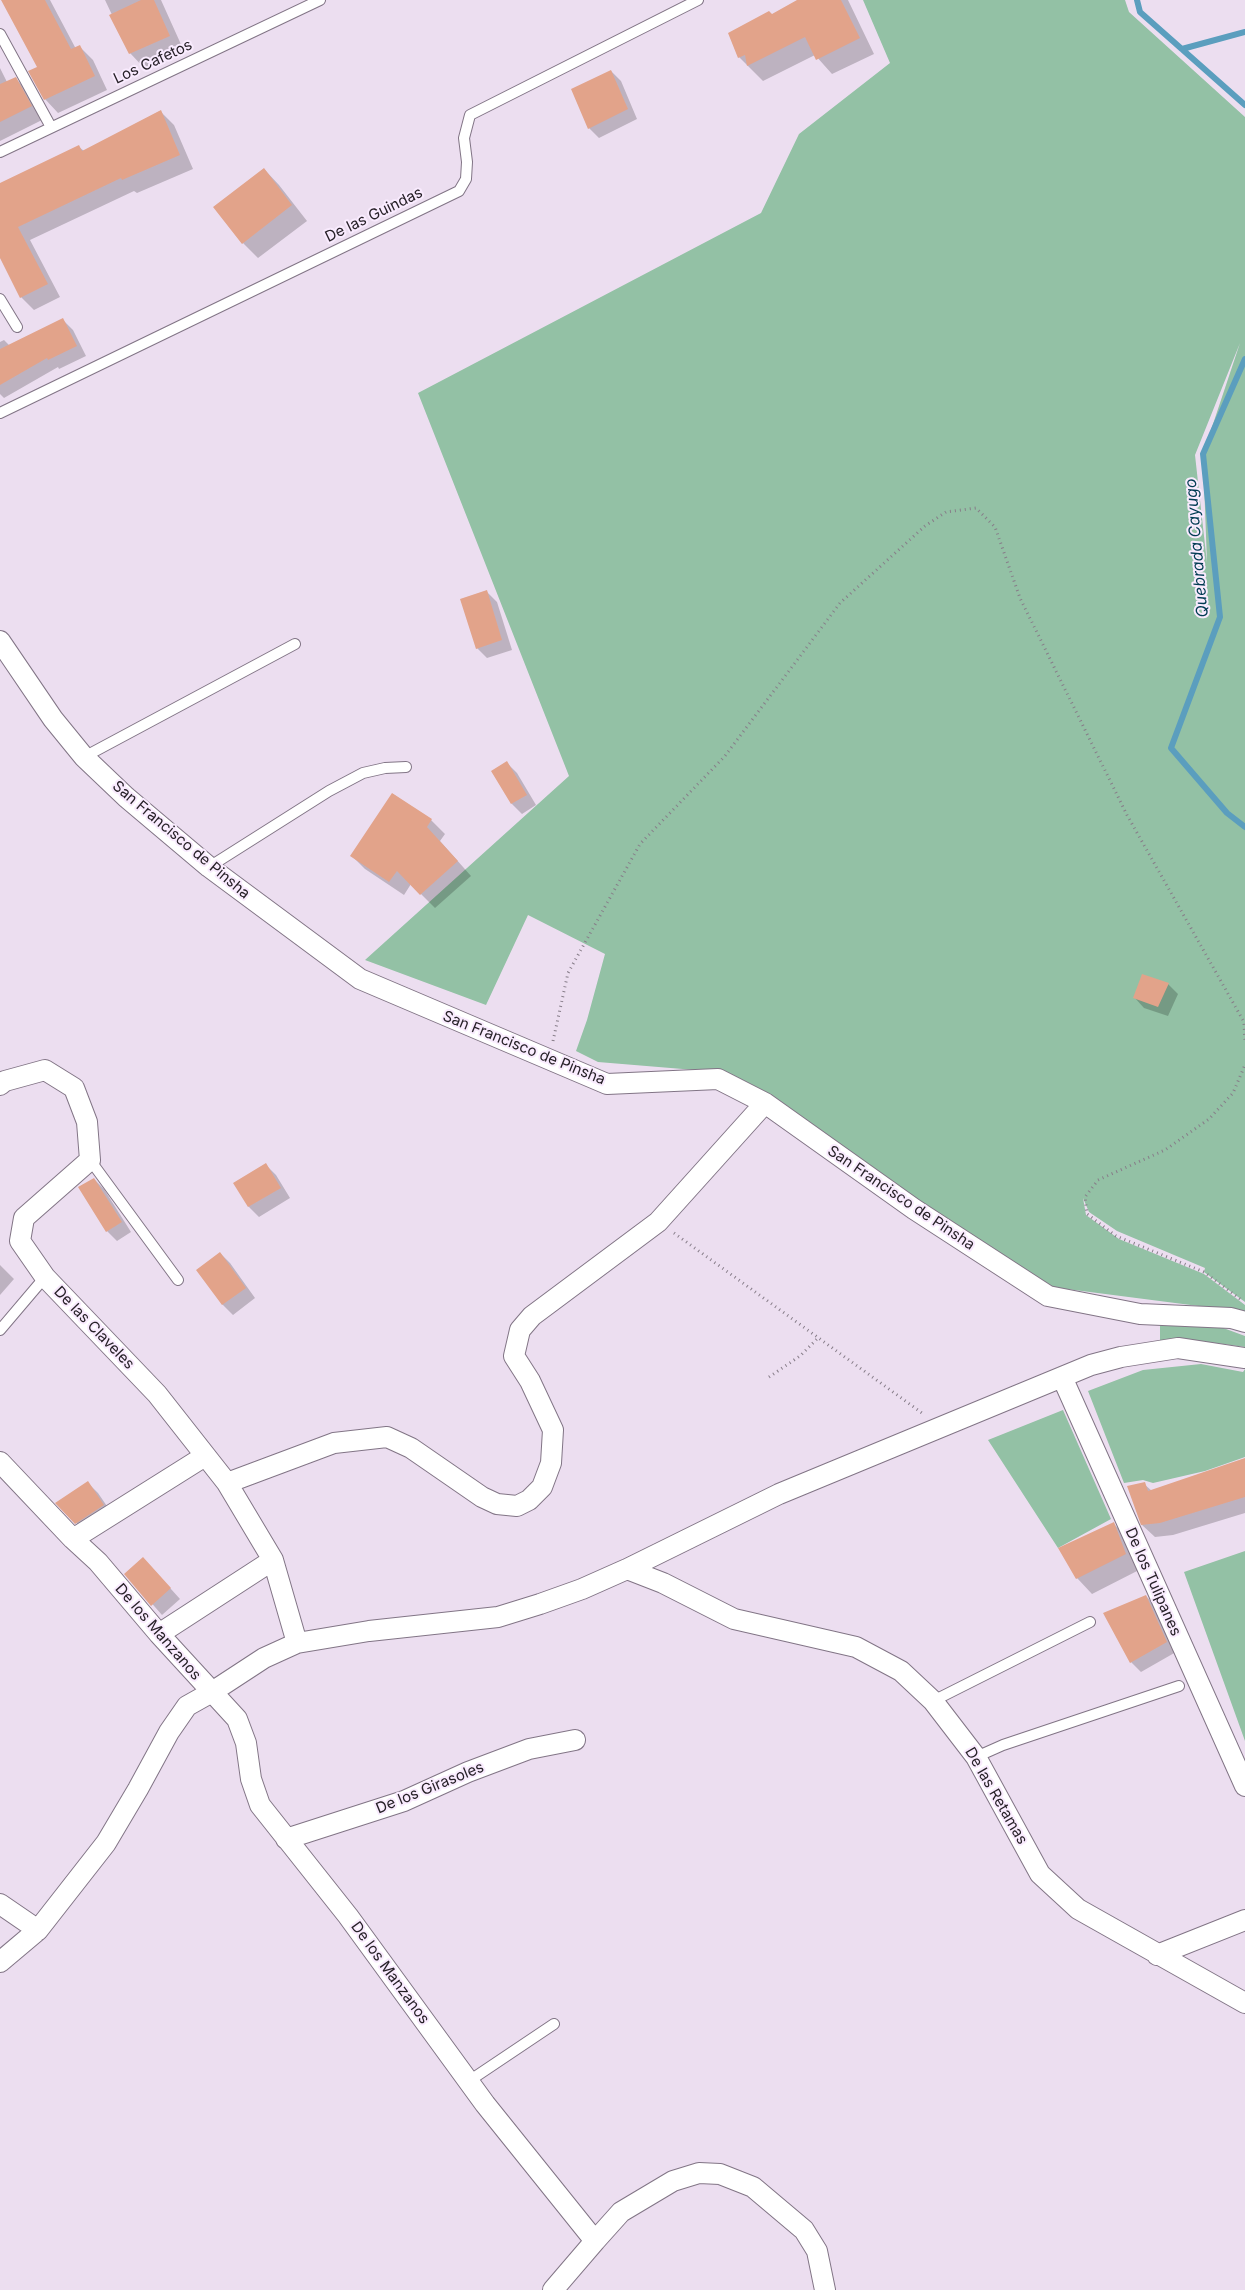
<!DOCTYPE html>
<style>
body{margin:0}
canvas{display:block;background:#ecdef0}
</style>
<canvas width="1245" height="2290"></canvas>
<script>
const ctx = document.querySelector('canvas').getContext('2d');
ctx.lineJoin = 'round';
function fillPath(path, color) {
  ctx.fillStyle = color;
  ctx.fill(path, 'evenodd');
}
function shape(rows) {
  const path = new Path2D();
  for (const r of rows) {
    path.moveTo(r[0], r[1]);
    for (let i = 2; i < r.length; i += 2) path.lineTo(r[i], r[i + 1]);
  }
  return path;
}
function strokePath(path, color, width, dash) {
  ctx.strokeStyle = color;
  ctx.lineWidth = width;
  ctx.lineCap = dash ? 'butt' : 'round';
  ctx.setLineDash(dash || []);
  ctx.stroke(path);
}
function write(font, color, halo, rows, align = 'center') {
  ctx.font = font + ' Inter,sans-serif';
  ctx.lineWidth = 4;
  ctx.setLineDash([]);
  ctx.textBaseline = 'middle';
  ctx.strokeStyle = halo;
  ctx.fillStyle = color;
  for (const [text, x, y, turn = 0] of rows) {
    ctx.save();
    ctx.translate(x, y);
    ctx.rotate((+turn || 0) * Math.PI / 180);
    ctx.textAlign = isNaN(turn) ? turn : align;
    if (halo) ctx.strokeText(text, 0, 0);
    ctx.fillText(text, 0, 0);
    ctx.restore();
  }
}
const green = shape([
 [863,0,1125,0,1129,12,1245,117,1245,1302,1204,1272,1205,1268,1117,1231,1089,1212,1083,1198,1086,1215,1119,1239,1204,1274,1245,1305,1245,1312,1051,1287,719,1072,598,1062,576,1051,587,1020,605,954,528,915,486,1005,365,960,569,776,418,393,761,213,799,134,890,63],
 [1240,343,1203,454,1207,563,1195,455],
 [1160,1318,1207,1322,1245,1336,1245,1347,1201,1341,1160,1342],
 [1201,1364,1243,1372,1245,1369,1245,1457,1205,1471,1153,1483,1143,1480,1124,1483,1088,1391,1143,1370],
 [1063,1410,1111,1519,1058,1548,988,1440],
 [1245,1551,1245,1741,1184,1572]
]);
const shadow = shape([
 [13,0,50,0,76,49,80,47,93,60,107,90,58,113,45,99,39,67],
 [105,0,161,0,184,51,145,69,130,53],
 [801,0,848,0,874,54,832,74,815,55,763,81,739,57,772,15],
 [0,68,7,82,15,78,29,92,44,119,0,141],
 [611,71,621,81,637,119,599,138,589,128],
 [160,111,174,125,193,169,137,193,134,191,30,240,60,297,34,310,21,297,0,257,0,188,79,147,84,151],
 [264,169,279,185,307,221,258,258,243,243],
 [63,320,73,330,86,356,59,369,58,367,4,398,0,394,0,342,4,340,10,346],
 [487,592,497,602,512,650,487,658,477,648],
 [507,763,517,773,536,805,522,814,512,804],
 [393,794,431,820,445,834,440,841,471,876,435,908,411,884,404,895,365,869,352,856],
 [1168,984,1178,994,1168,1016,1144,1008,1134,997],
 [266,1165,276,1175,290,1198,259,1217,249,1207,235,1183],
 [94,1179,104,1189,131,1232,117,1241,107,1231],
 [220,1253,230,1263,255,1298,233,1315,223,1305,197,1270],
 [0,1265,14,1279,0,1295],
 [1245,1459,1245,1513,1173,1535,1155,1537,1142,1525,1144,1484,1152,1491],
 [88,1483,98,1493,113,1515,86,1533,57,1503],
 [1114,1524,1129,1539,1141,1569,1092,1594,1077,1578],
 [153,1569,180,1599,162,1615,126,1574],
 [1146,1596,1156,1606,1176,1652,1141,1672,1131,1662]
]);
const stream = shape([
 [1137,0,1140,12,1245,105],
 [1182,49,1245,32],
 [1245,359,1203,454,1220,617,1171,748,1227,813,1245,827]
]);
const building = shape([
 [1,0,45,0,71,49,80,45,95,76,44,100,28,71,37,67],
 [141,0,154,0,170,36,129,54,109,15],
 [797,0,841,0,860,38,816,60,805,37,747,66,745,55,738,58,728,33,769,11,772,14],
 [611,70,628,109,588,129,571,89],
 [16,77,32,106,0,122,0,84],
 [161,110,180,155,122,180,121,178,18,227,48,284,20,298,0,258,0,183,79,145,82,151],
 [264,168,292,205,242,244,213,207],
 [63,318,77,346,48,360,47,358,0,385,0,349],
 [487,590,502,640,476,649,460,599],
 [507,761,527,795,511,804,491,771],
 [392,793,432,819,427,827,458,861,420,895,397,871,389,882,350,856],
 [1142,974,1169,983,1158,1007,1133,998],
 [266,1163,281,1188,248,1207,233,1183],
 [94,1178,122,1222,106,1232,78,1187],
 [220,1252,246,1288,222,1305,196,1270],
 [1245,1458,1245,1497,1160,1523,1141,1525,1127,1486,1145,1482,1148,1491],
 [88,1481,104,1505,75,1524,55,1503],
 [1114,1522,1126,1554,1076,1579,1058,1548],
 [143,1557,171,1588,151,1606,124,1574],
 [1146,1595,1167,1642,1130,1663,1103,1613]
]);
const path = shape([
 [553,1041,568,973,640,844,725,756,840,603,925,526,946,512,976,508,995,527,1020,598,1127,815,1244,1022,1245,1043],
 [674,1233,922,1413],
 [1240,1299,1204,1272,1116,1236,1087,1214,1085,1197,1098,1180,1165,1150,1209,1119,1233,1093,1245,1065],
 [769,1377,800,1356,818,1338]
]);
const lane = shape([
 [0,34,51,127],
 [0,152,320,0],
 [0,299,17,327],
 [0,413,459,191,466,179,467,162,464,138,470,115,698,0],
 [84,757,295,644],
 [209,867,329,791,363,773,385,768,406,767],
 [90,1160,178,1280],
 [0,1330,45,1277],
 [933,1701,1090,1622],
 [976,1757,1003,1745,1179,1686],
 [469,2081,554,2024]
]);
const street = shape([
 [0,641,53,719,84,757,126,797,209,867,360,979,607,1084,718,1079,765,1103,914,1209,1048,1296,1140,1314,1231,1318,1245,1322],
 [0,1085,5,1081,45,1070,74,1088,87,1122,90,1160,24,1218,20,1241,45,1277,157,1394,227,1483,273,1560,297,1643],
 [1062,1377,1245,1786],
 [0,1462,73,1539,98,1562,159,1634,237,1719,246,1743,251,1779,260,1805,348,1916,485,2104,595,2241,621,2212,673,2181,699,2173,720,2174,753,2187,804,2230,817,2251,825,2290],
 [227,1483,334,1443,387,1437,411,1448,482,1497,497,1504,517,1506,529,1500,542,1487,551,1463,553,1430,530,1381,514,1356,520,1330,532,1316,658,1222,765,1103],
 [73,1539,205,1456],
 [627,1569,663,1583,734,1619,856,1647,901,1671,933,1701,976,1757,1040,1874,1078,1909,1245,2003],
 [159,1634,273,1560],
 [286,1839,404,1801,468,1772,529,1749,575,1740],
 [0,1904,38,1930],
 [1157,1955,1245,1920],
 [0,1962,38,1930,106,1843,138,1789,169,1732,187,1706,212,1692,264,1658,297,1643,369,1631,498,1617,540,1604,582,1589,627,1569,779,1494,1091,1365,1121,1357,1178,1348,1245,1358],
 [553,2290,595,2241]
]);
const streetNames = [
 ["Los Cafetos",153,62,-25],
 ["De las Guindas",374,215,-26],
 ["San Francisco de Pinsha",181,840,40],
 ["San Francisco de Pinsha",524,1048,22],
 ["San Francisco de Pinsha",901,1198,34],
 ["De las Claveles",94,1328,46],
 ["De los Tulipanes",1153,1582,66],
 ["De los Manzanos",158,1632,49],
 ["De los Girasoles",430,1788,-22],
 ["De las Retamas",996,1796,60],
 ["De los Manzanos",390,1973,54]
];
const waterNames = [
 ["Quebrada Cayugo",1197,548,-95]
];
fillPath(green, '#93c1a5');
fillPath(shadow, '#0003');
strokePath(stream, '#5b9ebe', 6);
fillPath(building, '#e2a38a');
strokePath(lane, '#827586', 12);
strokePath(street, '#827586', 22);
strokePath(path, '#877d89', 3, [1, 4]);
strokePath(lane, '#fff', 10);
strokePath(street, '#fff', 20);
write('15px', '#272128', '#f9ebfe', streetNames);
write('italic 16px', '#003b52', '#f9ebfe', waterNames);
</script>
